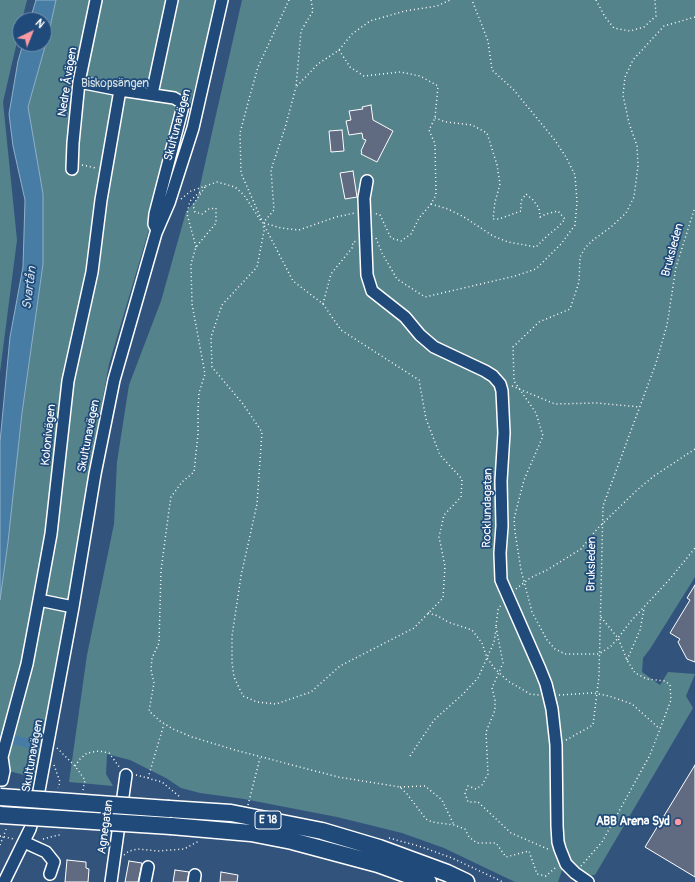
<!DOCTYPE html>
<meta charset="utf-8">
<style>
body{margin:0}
#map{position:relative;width:695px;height:882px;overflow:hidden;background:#32547c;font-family:Pangolin,sans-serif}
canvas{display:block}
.north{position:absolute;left:12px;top:12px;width:40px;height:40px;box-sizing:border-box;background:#1f4a7a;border:1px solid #7992af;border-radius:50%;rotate:43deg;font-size:11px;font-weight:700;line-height:16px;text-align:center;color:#fff}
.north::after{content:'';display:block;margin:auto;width:14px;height:18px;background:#ff9aa2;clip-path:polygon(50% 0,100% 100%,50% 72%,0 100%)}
</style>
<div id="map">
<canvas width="695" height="882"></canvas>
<div class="north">N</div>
</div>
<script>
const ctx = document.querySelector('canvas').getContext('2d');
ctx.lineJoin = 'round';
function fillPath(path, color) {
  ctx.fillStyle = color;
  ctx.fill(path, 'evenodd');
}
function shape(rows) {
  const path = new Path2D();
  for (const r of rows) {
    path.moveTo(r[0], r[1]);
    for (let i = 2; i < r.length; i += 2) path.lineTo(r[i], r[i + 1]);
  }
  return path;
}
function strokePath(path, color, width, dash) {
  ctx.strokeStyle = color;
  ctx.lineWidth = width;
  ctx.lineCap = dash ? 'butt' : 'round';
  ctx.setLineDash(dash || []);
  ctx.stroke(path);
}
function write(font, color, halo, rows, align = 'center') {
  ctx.font = font + ' Pangolin,sans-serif';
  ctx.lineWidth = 3.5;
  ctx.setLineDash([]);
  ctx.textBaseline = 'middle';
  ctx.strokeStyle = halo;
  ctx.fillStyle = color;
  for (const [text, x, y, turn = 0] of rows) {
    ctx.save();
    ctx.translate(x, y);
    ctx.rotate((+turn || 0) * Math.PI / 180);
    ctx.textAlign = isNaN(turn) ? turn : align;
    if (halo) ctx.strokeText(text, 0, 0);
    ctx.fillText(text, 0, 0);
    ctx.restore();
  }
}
const green = shape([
 [0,0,27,0,22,20,20,20,20,29,3,102,17,240,0,372],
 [56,0,216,0,213,21,173,168,148,233,109,364,84,503,64,627,37,778,0,769,0,600,8,542,22,413,43,264,43,194,28,107,48,36],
 [242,0,695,0,695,577,650,649,643,658,642,672,660,685,668,672,695,674,686,696,693,708,595,875,580,876,565,861,558,882,515,882,444,848,402,833,337,817,244,799,200,793,181,788,166,778,130,760,107,754,106,774,113,786,69,782,87,655,114,524,117,462,129,385,161,301,186,212,197,199]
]);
const water = shape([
 [36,0,56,0,48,36,28,107,43,194,43,264,22,413,8,542,0,600,0,442,10,337,23,267,25,200,13,146,9,114,18,61,23,44,44,44,44,20,30,20,36,0]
]);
const canal = shape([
 [0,737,37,745]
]);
const building = shape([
 [371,105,373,120,393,131,377,162,361,154,362,152,361,151,366,140,363,139,362,133,349,135,346,121,351,120,349,111,363,109,362,107,371,105],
 [342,130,344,151,331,152,329,131,342,130],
 [353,171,357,197,345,199,340,173,353,171],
 [695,585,695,662,687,659,678,642,680,639,670,633,690,600,687,598,695,585],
 [695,765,695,877,645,847,695,765],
 [67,860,86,862,86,868,89,869,88,882,65,882,67,860],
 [129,861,142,863,138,882,125,882,129,861],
 [175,870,189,872,187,882,173,882,175,870],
 [221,872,238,875,237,882,220,882,221,872]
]);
const path = shape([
 [289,0,258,67,249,99,240,133,241,173,263,223,293,281,323,304,341,330,419,380,426,419,440,455,462,479,461,497,444,515,439,537,445,566,443,598,414,628,340,666,311,692,276,704,257,702,243,696,234,677,232,662,232,636,241,576,257,504,262,432,243,404,212,367,211,337,222,305,257,267,264,231,263,223,274,210,271,170,285,128,296,87],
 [311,0,313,11,301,31,296,87,318,64,339,50,352,34,370,21,405,11,437,6,450,0],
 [596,0,605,17,614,28,630,31,644,27,656,16,655,0],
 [695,17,664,26,633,60,625,77,623,95,629,123,637,146,638,166,634,197,626,213,611,227,593,240,585,248,580,257,579,282,570,309,539,322,513,347,514,381,536,413,543,436,524,480,514,519,515,532,521,570,532,612,547,640,555,649,565,654,599,654,611,646,618,638,631,621,669,580,695,548],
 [339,50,350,67,364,76,400,72,420,76,438,86,435,118,429,130,435,144,436,195,431,204,419,218,411,234,401,241,391,238,380,215,374,213],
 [82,165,96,168],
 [205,187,193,205,195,212,202,214,209,209,216,208,216,223,196,247,191,264,192,304,205,374,199,393,198,410,198,434,194,472,182,482,171,497,169,510,161,571,159,643,152,658,151,670,154,683,149,711,160,721,173,729,192,737,235,750,338,777,400,787,407,794,426,819,432,822,454,825,465,829,469,837,477,843,496,843,506,857,529,851,537,874,546,876,555,868,556,865],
 [181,199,191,191,217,182,235,187,244,195,261,221],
 [431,204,448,209,464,217,493,236,508,242,536,247,547,236,557,228,565,219,558,211,546,214,540,217,539,208,533,200,526,194,521,201,521,211,499,219,493,219,495,202,500,184,497,165,487,133,472,125,446,122,435,118],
 [264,223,281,228,299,230,336,217,355,213],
 [376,238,382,253,397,279,425,297,515,276,536,269,561,244,575,225,577,202,575,175,566,157,554,139,513,89,492,70,488,41,472,0],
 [196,247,187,214,190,201,201,191],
 [323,304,331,274,352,248,353,242,357,241],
 [512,386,555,404,597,403,640,407],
 [516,589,530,578,547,570,581,549,597,529,637,490,654,476,695,449],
 [428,613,438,616,448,622,472,630,482,643,487,658,495,669,508,681,530,694,539,695],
 [496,626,498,610,501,605],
 [496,627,503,663,492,688,495,700,495,710,486,732,488,774,482,785,476,789,468,786,465,793,468,802,478,802,511,833,550,850],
 [627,660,640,630,644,609],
 [559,695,593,693,609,696,632,704,660,729],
 [566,740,593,725,599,676,603,506,656,363,667,325,676,267,695,207],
 [57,748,75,766,85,780,83,790],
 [410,756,434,720,462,695,478,678,494,642,496,630],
 [54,765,60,782,58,788],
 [75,766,80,759,87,753,99,751,109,753,120,768],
 [136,775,162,782,180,797],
 [148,778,164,724],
 [400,787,425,786,442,800,454,825],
 [248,805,260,758],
 [0,836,14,839],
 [389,838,422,847,452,858,503,882],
 [43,839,59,835,61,832],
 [0,845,7,827],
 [124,855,129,851,138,849,158,851,184,849,199,841],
 [581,866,602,842,650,755,671,700,670,685,665,681,647,679,635,673,627,660,618,638,600,616]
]);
const minor = shape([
 [79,82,120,90,174,98,181,102,183,106,155,214,154,224,157,230],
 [152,94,172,0],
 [72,169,73,143,79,82,96,0],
 [367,181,364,198,367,275,372,291,405,317,420,335,434,347,485,371,493,376,500,384,502,391,504,433,501,481,502,526,500,553,501,580,540,669,546,684,552,709,556,745,557,826,558,842,560,849,566,864,575,873,588,882],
 [39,600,73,607],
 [0,780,2,780,4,771,2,757,27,664,39,600,51,534,68,381,92,272,101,200,120,90],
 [24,842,46,852,54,862,50,874],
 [4,882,30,829,35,812,73,607,95,474,114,380,156,233,169,203,193,128,222,0],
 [111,882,126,775],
 [145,882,148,867],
 [194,882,195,875]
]);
const highway = shape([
 [169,809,231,813,322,831,379,848,447,873,466,882],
 [171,826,251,833,292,841,378,864,428,882]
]);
const highwayBridge = shape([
 [0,797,169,809],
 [0,815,171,826]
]);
const markers = [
 [678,822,4,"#ff9aa2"]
];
const shields = [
 [268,820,26]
];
const shieldNames = [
 ["E 18",268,820]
];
const streetNames = [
 ["Nedre Åvägen",68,82,-81],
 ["Skultunavägen",178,125,-75],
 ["Bruksleden",673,250,-75],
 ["Kolonivägen",49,435,-84],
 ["Skultunavägen",89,436,-79],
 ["Rocklundagatan",488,508,-89],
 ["Bruksleden",592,564,-89],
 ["Skultunavägen",33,756,-80],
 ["Agnegatan",106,827,-82]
];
const parkNames = [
 ["Biskopsängen",115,84]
];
const poiNames = [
 ["ABB Arena Syd",670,822]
];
const waterNames = [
 ["Svartån",30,288,-83]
];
fillPath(green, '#55838c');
fillPath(water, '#477ca4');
strokePath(water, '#91b0c8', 1);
strokePath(canal, '#477ca4', 9);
fillPath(building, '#606a81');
strokePath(building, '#fff', 1);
strokePath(minor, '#fff', 14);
strokePath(highway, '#fff', 19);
strokePath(path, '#fff', 1.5, [1, 3]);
strokePath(minor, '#1f4a7a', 11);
strokePath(highway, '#1f4a7a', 16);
strokePath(highwayBridge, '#fff', 19, []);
strokePath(highwayBridge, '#1f4a7a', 16);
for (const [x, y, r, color] of markers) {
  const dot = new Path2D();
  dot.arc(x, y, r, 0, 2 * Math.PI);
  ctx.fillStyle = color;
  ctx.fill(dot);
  strokePath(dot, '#1f4a7a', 1.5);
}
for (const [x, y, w] of shields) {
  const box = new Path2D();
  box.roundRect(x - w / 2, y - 9, w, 18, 3);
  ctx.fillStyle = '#1f4a7a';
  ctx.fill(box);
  strokePath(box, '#fff', 1);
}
write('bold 11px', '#fff', null, shieldNames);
write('12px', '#fff', '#1f4a7a', streetNames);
write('12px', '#d4e0e2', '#1f4a7a', parkNames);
write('bold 12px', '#fff', '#1f4a7a', poiNames, 'right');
write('italic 13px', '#d1dee8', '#1f4a7a', waterNames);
</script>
